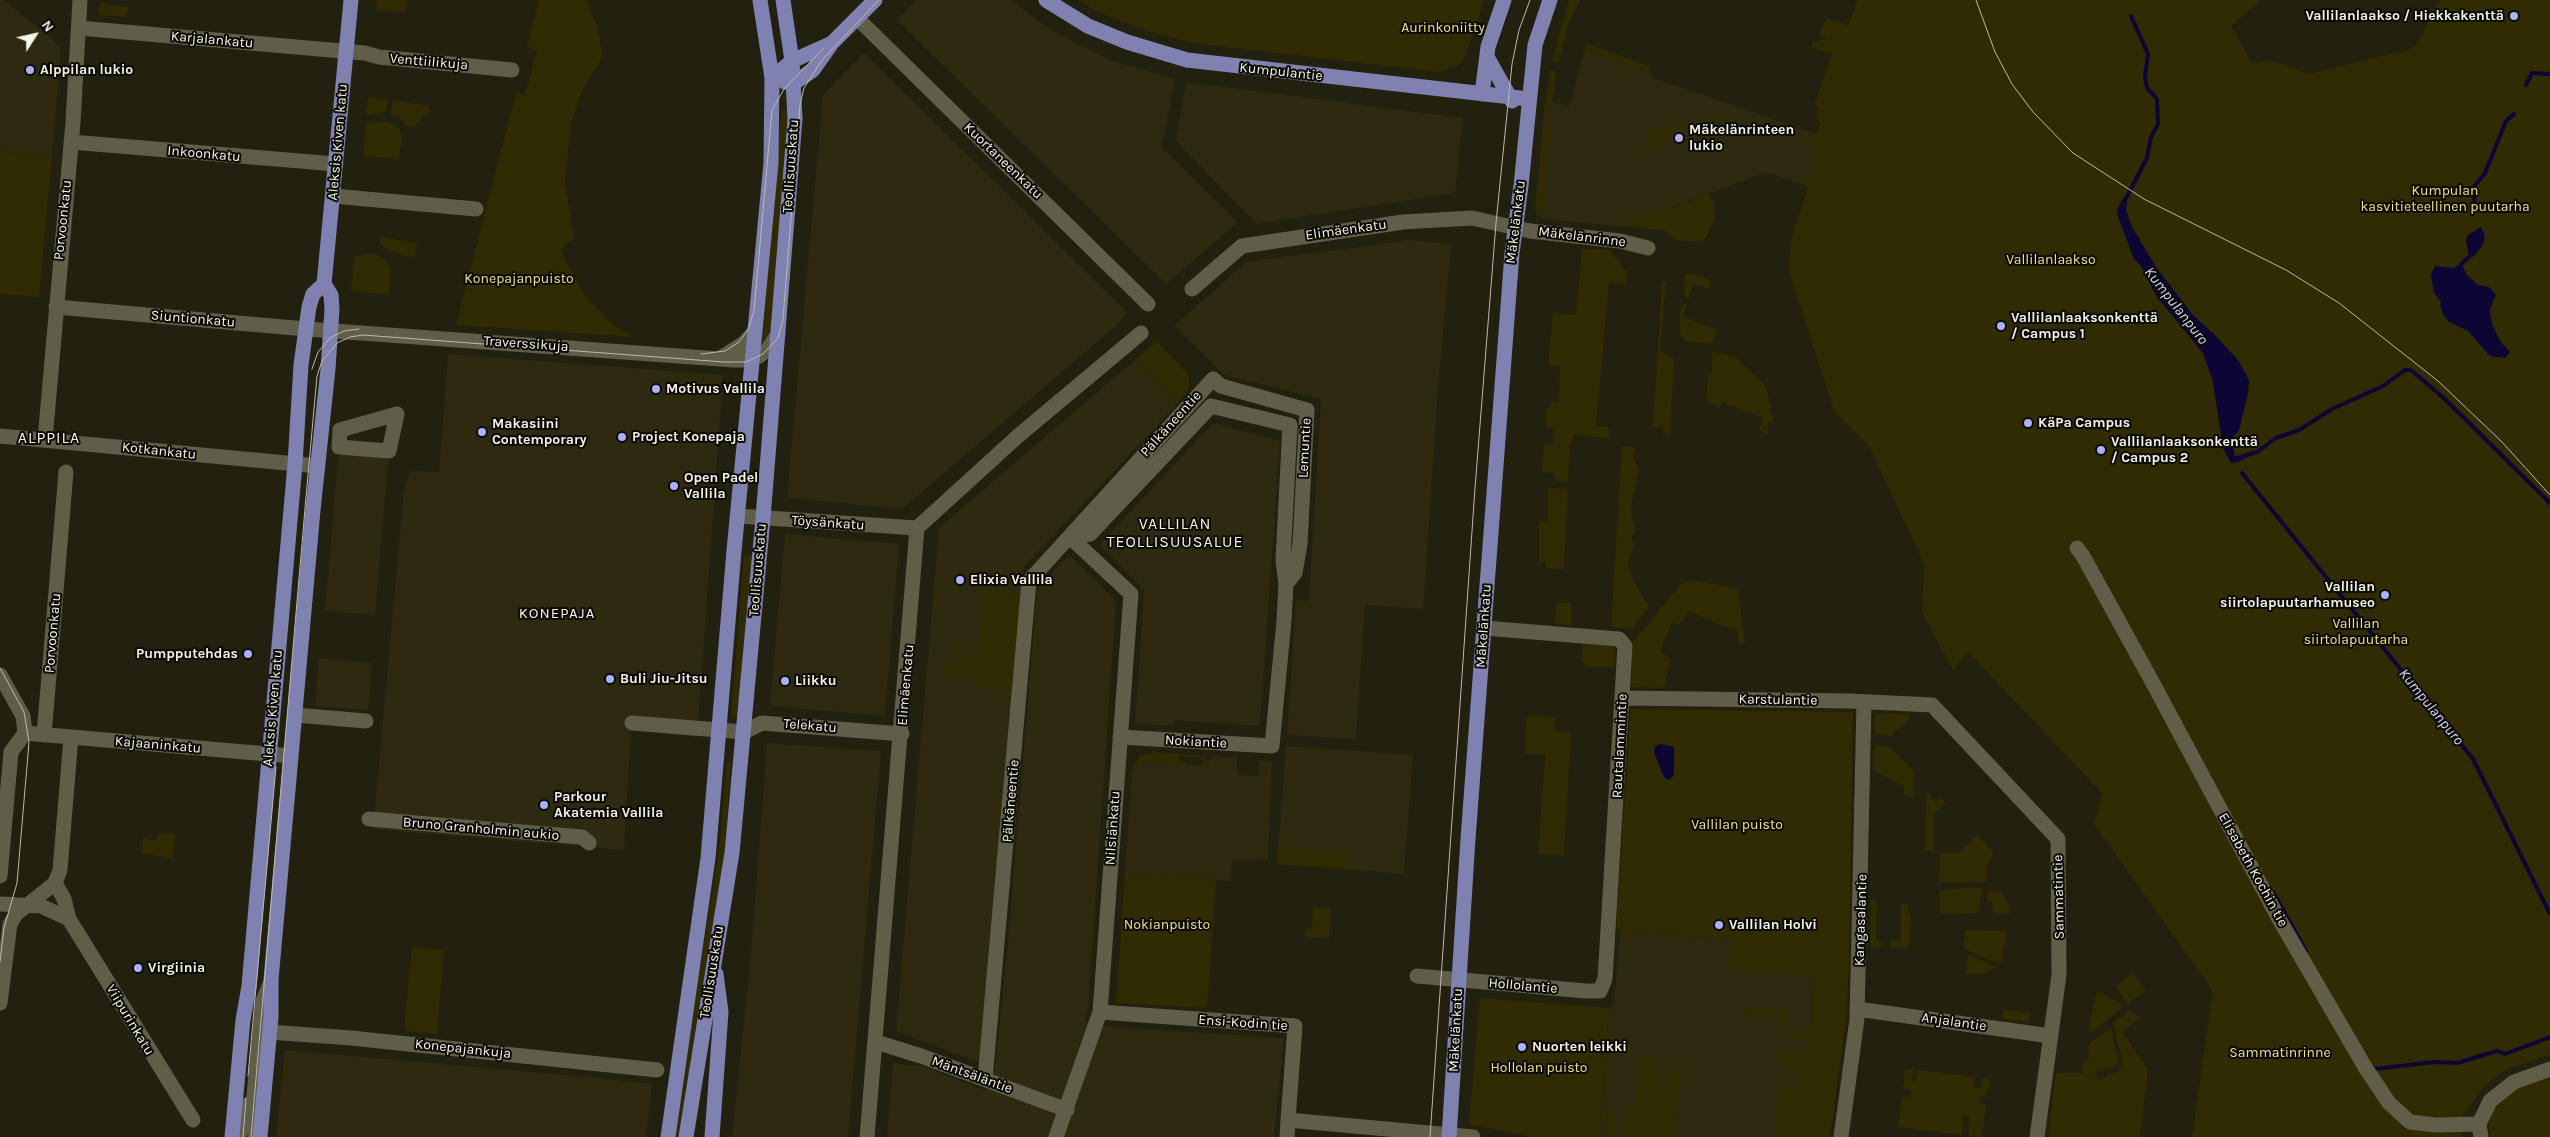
<!DOCTYPE html>
<meta charset="utf-8">
<style>
body{margin:0}
#map{position:relative;width:2550px;height:1137px;overflow:hidden;background:#22200e;font-family:Karla,sans-serif}
canvas{display:block}
.north{position:absolute;left:10px;top:10px;width:50px;height:50px;-webkit-text-stroke:4px #0b0a04;paint-order:stroke;rotate:55deg;font-size:14px;font-weight:700;line-height:20px;text-align:center;color:#f6f5e9}
.north::after{content:'';display:block;margin:auto;width:18px;height:22px;background:#f6f5e9;clip-path:polygon(50% 0,100% 100%,50% 72%,0 100%)}
</style>
<div id="map">
<canvas width="2550" height="1137"></canvas>
<div class="north">N</div>
</div>
<script>
const ctx = document.querySelector('canvas').getContext('2d');
ctx.lineJoin = 'round';
function fillPath(path, color) {
  ctx.fillStyle = color;
  ctx.fill(path, 'evenodd');
}
function shape(rows) {
  const path = new Path2D();
  for (const r of rows) {
    path.moveTo(r[0], r[1]);
    for (let i = 2; i < r.length; i += 2) path.lineTo(r[i], r[i + 1]);
  }
  return path;
}
function strokePath(path, color, width, dash) {
  ctx.strokeStyle = color;
  ctx.lineWidth = width;
  ctx.lineCap = dash ? 'butt' : 'round';
  ctx.setLineDash(dash || []);
  ctx.stroke(path);
}
function write(font, color, halo, rows, align = 'center') {
  ctx.font = font + ' Karla,sans-serif';
  ctx.lineWidth = 4;
  ctx.setLineDash([]);
  ctx.textBaseline = 'middle';
  ctx.strokeStyle = halo;
  ctx.fillStyle = color;
  for (const [text, x, y, turn = 0] of rows) {
    ctx.save();
    ctx.translate(x, y);
    ctx.rotate((+turn || 0) * Math.PI / 180);
    ctx.textAlign = isNaN(turn) ? turn : align;
    if (halo) ctx.strokeText(text, 0, 0);
    ctx.fillText(text, 0, 0);
    ctx.restore();
  }
}
const built = shape([
 [0,0,3,0,50,37,61,49,52,156,0,151],
 [916,0,1010,0,1048,28,1078,44,1111,60,1175,79,1162,147,1238,222,1166,284,897,20],
 [1585,48,1652,72,1651,77,1816,134,1816,160,1809,187,1766,172,1671,208,1669,231,1543,219,1535,210,1545,101,1570,106],
 [864,53,1127,312,1119,323,902,509,787,498,823,95],
 [1186,82,1463,118,1455,193,1256,224,1176,141],
 [1410,240,1451,244,1438,390,1423,609,1365,605,1356,739,1287,735,1296,600,1309,601,1321,399,1224,375,1174,326,1246,262],
 [448,354,723,375,697,737,631,730,624,850,373,829,404,491,410,471,439,472],
 [1135,360,1178,403,1024,567,1021,593,984,590,1012,689,980,1063,896,1031,939,528],
 [1213,423,1280,441,1260,726,1175,720,1174,726,1135,724,1144,589,1099,545],
 [339,447,389,451,375,615,325,611],
 [785,534,899,544,885,716,770,706],
 [1069,555,1116,600,1088,1010,1084,1022,1111,1027,1284,1038,1274,1137,887,1137,893,1063,922,1066,987,1091,995,1069,1008,943,1037,589],
 [319,658,372,663,368,710,315,706],
 [767,743,881,751,848,1137,732,1137,751,954],
 [1286,746,1413,755,1404,874,1277,864],
 [1237,757,1237,775,1258,776,1259,760,1272,762,1268,859,1232,861,1230,881,1125,873,1132,769,1148,762,1212,766,1215,758],
 [1620,932,1731,939,1814,976,1803,1137,1600,1137,1609,1008,1614,1003],
 [285,1050,600,1078,652,1084,646,1137,276,1137]
]);
const green = shape([
 [101,0,106,5,128,7,126,17,98,15],
 [377,0,407,0,406,13,376,11],
 [539,0,587,0,598,31,602,54,600,62,584,87,571,123,565,182,574,238,562,248,567,264,586,297,614,326,634,337,456,325,516,93,525,95,537,51,527,47],
 [1079,0,1485,0,1464,59,1459,65,1439,72,1192,43,1141,29,1096,11],
 [1569,0,1580,0,1567,28,1559,63,1552,61],
 [1857,0,2261,0,2231,26,2251,61,2258,63,2267,60,2292,67,2308,74,2411,49,2416,45,2439,0,2550,0,2550,1055,2508,1069,2491,1080,2481,1090,2469,1108,2463,1113,2462,1137,2192,1137,2213,991,2094,824,2102,793,1968,652,1953,670,1922,612,1924,564,1869,446,1834,411,1789,270,1791,241,1816,160,1816,134,1820,124,1817,117,1818,106,1814,105,1832,55,1811,47,1813,42,1827,38,1818,35,1827,18,1848,25],
 [1587,44,1650,66,1648,71,1585,48],
 [1550,70,1556,72,1550,118,1544,117],
 [368,97,388,100,386,112,366,115],
 [392,100,429,106,429,114,425,115,414,127,409,127,396,115,391,117],
 [781,110,790,110,772,335,762,345],
 [1731,113,1732,115,1646,149,1645,138,1651,131],
 [376,122,389,122,400,129,402,139,399,159,363,156,366,124],
 [1543,128,1549,128,1543,215,1538,216,1536,215],
 [0,151,52,156,39,297,0,294],
 [1708,194,1714,201,1714,220,1707,237,1700,242,1677,240,1663,230,1621,226,1629,218,1670,209],
 [380,237,417,243,416,254,411,257,395,253,380,245],
 [1582,248,1610,250,1627,272,1626,284,1609,283,1596,426,1609,427,1609,438,1573,435,1573,442,1570,442,1568,482,1555,481,1555,473,1542,472,1544,444,1553,444,1554,429,1545,428,1547,408,1551,408,1551,402,1559,402,1560,366,1548,365,1553,313,1576,315],
 [364,254,376,254,388,263,391,277,389,295,351,291,354,257],
 [1687,273,1702,276,1708,280,1710,283,1709,289,1694,284,1689,298,1685,297,1684,277],
 [1662,282,1666,282,1660,349,1668,356,1674,357,1670,435,1663,434,1663,427,1653,427],
 [1683,304,1687,304,1682,316,1718,330,1712,343,1688,342,1682,339,1680,333,1680,311],
 [1157,341,1189,375,1189,389,1178,403,1135,360],
 [1712,352,1735,357,1766,386,1774,422,1768,423,1768,435,1759,430,1763,418,1722,402,1719,408,1706,400,1708,374,1712,374],
 [1622,446,1635,447,1633,454,1639,471,1632,501,1631,511,1635,531,1632,536,1634,546,1628,565,1635,585,1648,604,1647,609,1633,628,1623,628,1611,627],
 [1548,488,1568,489,1564,569,1546,568,1546,562,1539,562,1539,521,1548,521],
 [744,556,753,556,738,717,731,717,731,714],
 [1694,580,1738,589,1745,644,1738,645,1738,632,1689,612,1679,625,1672,622,1660,651,1671,659,1664,688,1631,687,1632,643,1681,584],
 [984,590,1021,593,1012,689,975,686,976,676,943,674,944,662,954,663,955,642,964,649,968,657,977,661],
 [1556,603,1571,603,1571,625,1555,624],
 [1583,644,1613,646,1615,650,1614,667,1586,667,1582,660],
 [1631,709,1853,712,1849,966,1846,1020,1830,1137,1775,1137,1779,1072,1783,1087,1788,1089,1795,1089,1801,1077,1797,1069,1779,1063,1780,1050,1808,1052,1809,1039,1792,1039,1786,1036,1811,1022,1814,976,1729,970,1731,939,1620,932,1616,926],
 [1874,713,1909,714,1910,719,1890,736,1874,733],
 [1527,715,1555,717,1554,731,1571,732,1564,856,1538,854,1545,755,1525,754],
 [1874,746,1891,747,1913,770,1913,798,1904,796,1904,786,1873,771],
 [1155,752,1203,756,1208,762,1215,756,1232,759,1215,758,1213,766,1200,765,1204,762,1201,757,1179,756,1179,760,1185,761,1187,764,1148,762,1132,769,1140,756],
 [727,761,731,761,724,864,681,1137,676,1137,684,1066,719,851],
 [1927,790,1936,802,1941,798,1946,803,1934,814,1934,851,1925,851],
 [161,833,175,834,173,859,142,853,143,838,154,840],
 [1977,835,1994,852,1987,867,1986,882,1939,882,1940,853,1959,853],
 [1278,847,1346,852,1354,869,1277,864],
 [1125,873,1216,880,1207,1008,1116,1003],
 [1972,887,1982,889,1979,913,1943,914,1940,911,1939,890],
 [1988,889,2003,894,2009,906,2009,914,1993,913,1993,903,1987,902],
 [1871,900,1877,900,1876,939,1881,940,1881,948,1870,948],
 [1901,904,1908,904,1908,913,1911,913,1909,948,1890,948,1890,940,1901,940],
 [1313,907,1331,908,1329,938,1305,937,1305,929,1312,929],
 [1966,930,2007,931,2001,964,1963,949],
 [412,947,444,950,437,1034,404,1031],
 [1968,954,1997,967,1984,974,1966,974],
 [2133,973,2146,991,2128,1004,2115,986],
 [2099,991,2124,1006,2094,1031,2089,1031,2096,992],
 [1480,998,1609,1008,1602,1108,1616,1109,1614,1137,1605,1137,1609,1126,1607,1115,1602,1110,1600,1135,1602,1137,1532,1137,1469,1124],
 [1745,1008,1787,1011,1787,1026,1778,1026,1778,1017,1744,1015],
 [2004,1009,2031,1013,2029,1022,2002,1019],
 [2130,1010,2140,1018,2122,1032,2148,1069,2140,1137,2048,1137,2056,1073,2082,1073,2084,1061,2088,1062,2090,1043,2111,1028,2119,1063,2113,1068,2099,1070,2095,1074,2096,1078,2101,1080,2108,1074,2117,1073,2123,1064,2113,1023],
 [1639,1058,1654,1059,1663,1083,1631,1137,1624,1137,1626,1110,1635,1110],
 [1679,1060,1682,1061,1678,1120,1665,1083],
 [1905,1069,1913,1070,1912,1080,1915,1081,1917,1070,1975,1077,1973,1087,1980,1088,1983,1078,1990,1078,1987,1097,1980,1096,1979,1103,1986,1104,1982,1137,1968,1136,1970,1116,1963,1116,1962,1135,1898,1127,1902,1096,1910,1097,1911,1090,1903,1089],
 [2550,1074,2550,1137,2490,1137,2489,1122,2495,1105,2509,1092],
 [1664,1086,1677,1127,1677,1137,1633,1137]
]);
const water = shape([
 [2123,198,2127,201,2126,210,2132,227,2156,267,2193,315,2215,335,2238,360,2249,380,2248,394,2239,430,2231,440,2235,456,2242,455,2246,458,2238,462,2231,463,2223,448,2213,382,2203,353,2157,297,2141,266,2134,259,2118,217,2117,210],
 [2481,227,2485,236,2483,245,2473,257,2469,257,2466,240,2468,235],
 [2462,263,2466,274,2478,285,2489,287,2496,295,2490,310,2492,324,2500,341,2510,352,2505,358,2490,356,2468,331,2449,322,2444,316,2440,305,2441,302,2434,293,2431,275,2435,266,2453,268],
 [1660,744,1674,747,1674,775,1669,780,1664,777,1654,753,1655,746]
]);
const stream = shape([
 [2526,85,2532,73,2550,74],
 [2124,202,2147,158,2151,137,2158,124,2157,99,2147,88,2145,77,2148,54,2131,16],
 [2475,205,2473,188,2485,173,2506,121,2514,114],
 [2462,263,2469,257],
 [2241,457,2257,452,2276,438,2299,430,2332,409,2383,386,2405,370,2411,370,2446,400,2550,503],
 [2242,473,2473,759,2550,914],
 [2273,892,2306,951],
 [2373,1067,2375,1069,2434,1062,2457,1063,2497,1051,2505,1054,2550,1037]
]);
const minor = shape([
 [857,18,1148,304],
 [79,28,365,53,379,57,512,70],
 [71,142,336,164],
 [333,196,476,209],
 [1192,289,1242,246,1403,222,1472,218,1530,231,1620,241,1648,248],
 [56,307,306,329,734,360,745,360,759,356,768,349,778,334],
 [722,357,743,344,754,332],
 [397,414,389,451,339,447,340,430,397,414],
 [0,436,318,466],
 [45,440,73,122,80,0],
 [738,516,917,528],
 [1070,537,1090,534,1211,406,1290,425,1283,560,1286,584,1284,621,1272,746,1120,737],
 [2077,548,2083,556,2155,687,2279,919,2365,1067,2389,1103,2410,1122,2436,1125,2479,1124],
 [0,675,23,716,25,733],
 [1623,698,1850,701,1932,705,1935,708,2058,839,2059,975,2037,1137],
 [295,715,366,721],
 [632,723,744,732,762,723,902,734],
 [25,733,291,756],
 [44,735,66,472],
 [369,819,582,837,589,843],
 [0,876,11,752,25,733],
 [55,883,64,899,69,919,193,1120],
 [0,904,41,906,69,919],
 [1417,976,1586,991,1600,991,1605,979,1625,646,1619,639,1484,628],
 [0,1003,10,924,16,914,55,883,60,870,71,737],
 [1857,1009,2051,1036],
 [1100,1012,1295,1026,1288,1120,1473,1137],
 [269,1032,351,1038,657,1070],
 [876,1042,921,1056,1067,1110],
 [985,1079,1029,581,1213,379,1221,386,1307,410,1300,544,1295,573,1286,584],
 [238,1137,245,1118,246,1105],
 [255,1137,253,1106,263,1001,271,981],
 [867,1137,917,528,1018,436,1141,333],
 [1056,1137,1100,1012,1131,594,1070,537],
 [1287,1137,1288,1120],
 [1841,1137,1857,1019,1864,702],
 [2481,1137,2479,1124,2490,1101,2514,1082,2550,1069]
]);
const major = shape([
 [1046,0,1088,26,1127,42,1187,60,1529,99],
 [1487,57,1512,101],
 [772,78,792,61,832,43],
 [785,82,794,83,813,70,832,43,875,0],
 [1482,94,1488,47,1504,0],
 [232,1137,243,1020,249,986,295,464,301,365,309,307,313,294,324,284],
 [260,1137,271,1017,271,980,313,510,328,369,332,309,331,295,324,284,351,0],
 [668,1137,708,858,734,551,771,163,772,78,760,0],
 [686,1137,732,853,763,518,795,119,792,61,783,0],
 [712,1137,721,1012,716,974],
 [1449,1137,1468,839,1512,253,1521,186,1535,45,1550,0]
]);
const tram = shape([
 [1976,0,1995,52,2012,84,2033,112,2073,153,2144,199,2286,270,2339,303,2438,381,2502,442,2550,495],
 [701,354,725,351,739,342,748,330,754,311,772,110,784,89,824,48],
 [312,369,318,352,330,338,344,331,359,329],
 [0,668,24,712,29,742,17,883,4,928,0,962],
 [248,1076,276,767],
 [243,1137,246,1098],
 [251,1137,306,497,317,376,322,361,337,343,350,337,363,335,724,362,746,362,763,354,778,338,783,319,800,105,804,88,822,60,879,0],
 [1430,1137,1475,488,1496,223,1512,64,1519,30,1530,0]
]);
const markers = [
 [2514,16,5,"#aab0fb"],
 [30,70,5,"#aab0fb"],
 [1679,138,5,"#aab0fb"],
 [2001,326,5,"#aab0fb"],
 [656,389,5,"#aab0fb"],
 [2028,423,5,"#aab0fb"],
 [482,432,5,"#aab0fb"],
 [622,437,5,"#aab0fb"],
 [2101,450,5,"#aab0fb"],
 [674,486,5,"#aab0fb"],
 [960,580,5,"#aab0fb"],
 [2385,595,5,"#aab0fb"],
 [248,654,5,"#aab0fb"],
 [610,679,5,"#aab0fb"],
 [785,681,5,"#aab0fb"],
 [544,805,5,"#aab0fb"],
 [1719,925,5,"#aab0fb"],
 [138,968,5,"#aab0fb"],
 [1522,1047,5,"#aab0fb"]
];
const poiNames = [
 ["Vallilanlaakso / Hiekkakenttä",2504,16,"right"],
 ["Alppilan lukio",40,70],
 ["Mäkelänrinteen",1689,130],
 ["lukio",1689,146],
 ["Vallilanlaaksonkenttä",2011,318],
 ["/ Campus 1",2011,334],
 ["Motivus Vallila",666,389],
 ["KäPa Campus",2038,423],
 ["Makasiini",492,424],
 ["Contemporary",492,440],
 ["Project Konepaja",632,437],
 ["Vallilanlaaksonkenttä",2111,442],
 ["/ Campus 2",2111,458],
 ["Open Padel",684,478],
 ["Vallila",684,494],
 ["Elixia Vallila",970,580],
 ["Vallilan",2375,587,"right"],
 ["siirtolapuutarhamuseo",2375,603,"right"],
 ["Pumpputehdas",238,654,"right"],
 ["Buli Jiu-Jitsu",620,679],
 ["Liikku",795,681],
 ["Parkour",554,797],
 ["Akatemia Vallila",554,813],
 ["Vallilan Holvi",1729,925],
 ["Virgiinia",148,968],
 ["Nuorten leikki",1532,1047]
];
const parkNames = [
 ["Aurinkoniitty",1443,28],
 ["Kumpulan",2445,191],
 ["kasvitieteellinen puutarha",2445,207],
 ["Vallilanlaakso",2051,260],
 ["Konepajanpuisto",519,279],
 ["Vallilan",2356,624],
 ["siirtolapuutarha",2356,640],
 ["Vallilan puisto",1737,825],
 ["Nokianpuisto",1167,925],
 ["Sammatinrinne",2280,1053],
 ["Hollolan puisto",1539,1068]
];
const streetNames = [
 ["Karjalankatu",212,40,5],
 ["Venttiilikuja",429,62,5],
 ["Kumpulantie",1281,72,6],
 ["Aleksis Kiven katu",338,142,-85],
 ["Inkoonkatu",204,154,5],
 ["Kuortaneenkatu",1003,161,44],
 ["Teollisuuskatu",791,166,-86],
 ["Porvoonkatu",63,220,-84],
 ["Mäkelänkatu",1516,222,-83],
 ["Elimäenkatu",1346,230,-8],
 ["Mäkelänrinne",1582,237,7],
 ["Siuntionkatu",193,319,5],
 ["Traverssikuja",526,344,4],
 ["Pälkäneentie",1171,424,-48],
 ["Lemuntie",1305,448,-87],
 ["Kotkankatu",159,451,6],
 ["Töysänkatu",828,523,4],
 ["Teollisuuskatu",758,570,-85],
 ["Mäkelänkatu",1484,626,-86],
 ["Porvoonkatu",53,633,-85],
 ["Elimäenkatu",906,685,-85],
 ["Karstulantie",1778,700,1],
 ["Aleksis Kiven katu",273,708,-85],
 ["Telekatu",810,726,5],
 ["Nokiantie",1196,742,3],
 ["Kajaaninkatu",158,745,5],
 ["Rautalammintie",1620,746,-87],
 ["Pälkäneentie",1011,801,-85],
 ["Nilsiänkatu",1113,828,-86],
 ["Bruno Granholmin aukio",481,829,5],
 ["Elisabeth Kochin tie",2253,870,61],
 ["Sammatintie",2059,897,-91],
 ["Kangasalantie",1861,920,-88],
 ["Teollisuuskatu",712,972,-81],
 ["Hollolantie",1523,986,5],
 ["Viipurinkatu",130,1020,59],
 ["Anjalantie",1954,1022,8],
 ["Ensi-Kodin tie",1243,1023,4],
 ["Mäkelänkatu",1456,1030,-87],
 ["Konepajankuja",463,1049,6],
 ["Mäntsäläntie",972,1075,20]
];
const waterNames = [
 ["Kumpulanpuro",2176,306,52],
 ["Kumpulanpuro",2431,707,51]
];
const neighbourhoodNames = [
 ["KONEPAJA",557,614]
];
const quarterNames = [
 ["ALPPILA",49,438],
 ["VALLILAN",1175,524],
 ["TEOLLISUUSALUE",1175,542]
];
fillPath(built, '#2d2a10');
fillPath(green, '#302b02');
fillPath(water, '#0d0635');
strokePath(stream, '#0d0635', 4);
strokePath(minor, '#605d49', 15);
strokePath(major, '#7f81b0', 15);
strokePath(tram, '#bdbbae', 1);
for (const [x, y, r, color] of markers) {
  const dot = new Path2D();
  dot.arc(x, y, r, 0, 2 * Math.PI);
  ctx.fillStyle = color;
  ctx.fill(dot);
  strokePath(dot, '#0b0a04', 2);
}
write('bold 14px', '#f6f5e9', '#0b0a04', poiNames, 'left');
write('14px', '#eee385', '#0b0a04', parkNames);
write('14px', '#f6f5e9', '#0b0a04', streetNames);
write('italic 15px', '#d1d5f7', '#0b0a04', waterNames);
ctx.letterSpacing = '1px';
write('15px', '#f6f5e9', '#0b0a04', neighbourhoodNames);
ctx.letterSpacing = '0px';
ctx.letterSpacing = '1px';
write('16px', '#f6f5e9', '#0b0a04', quarterNames);
ctx.letterSpacing = '0px';
</script>
